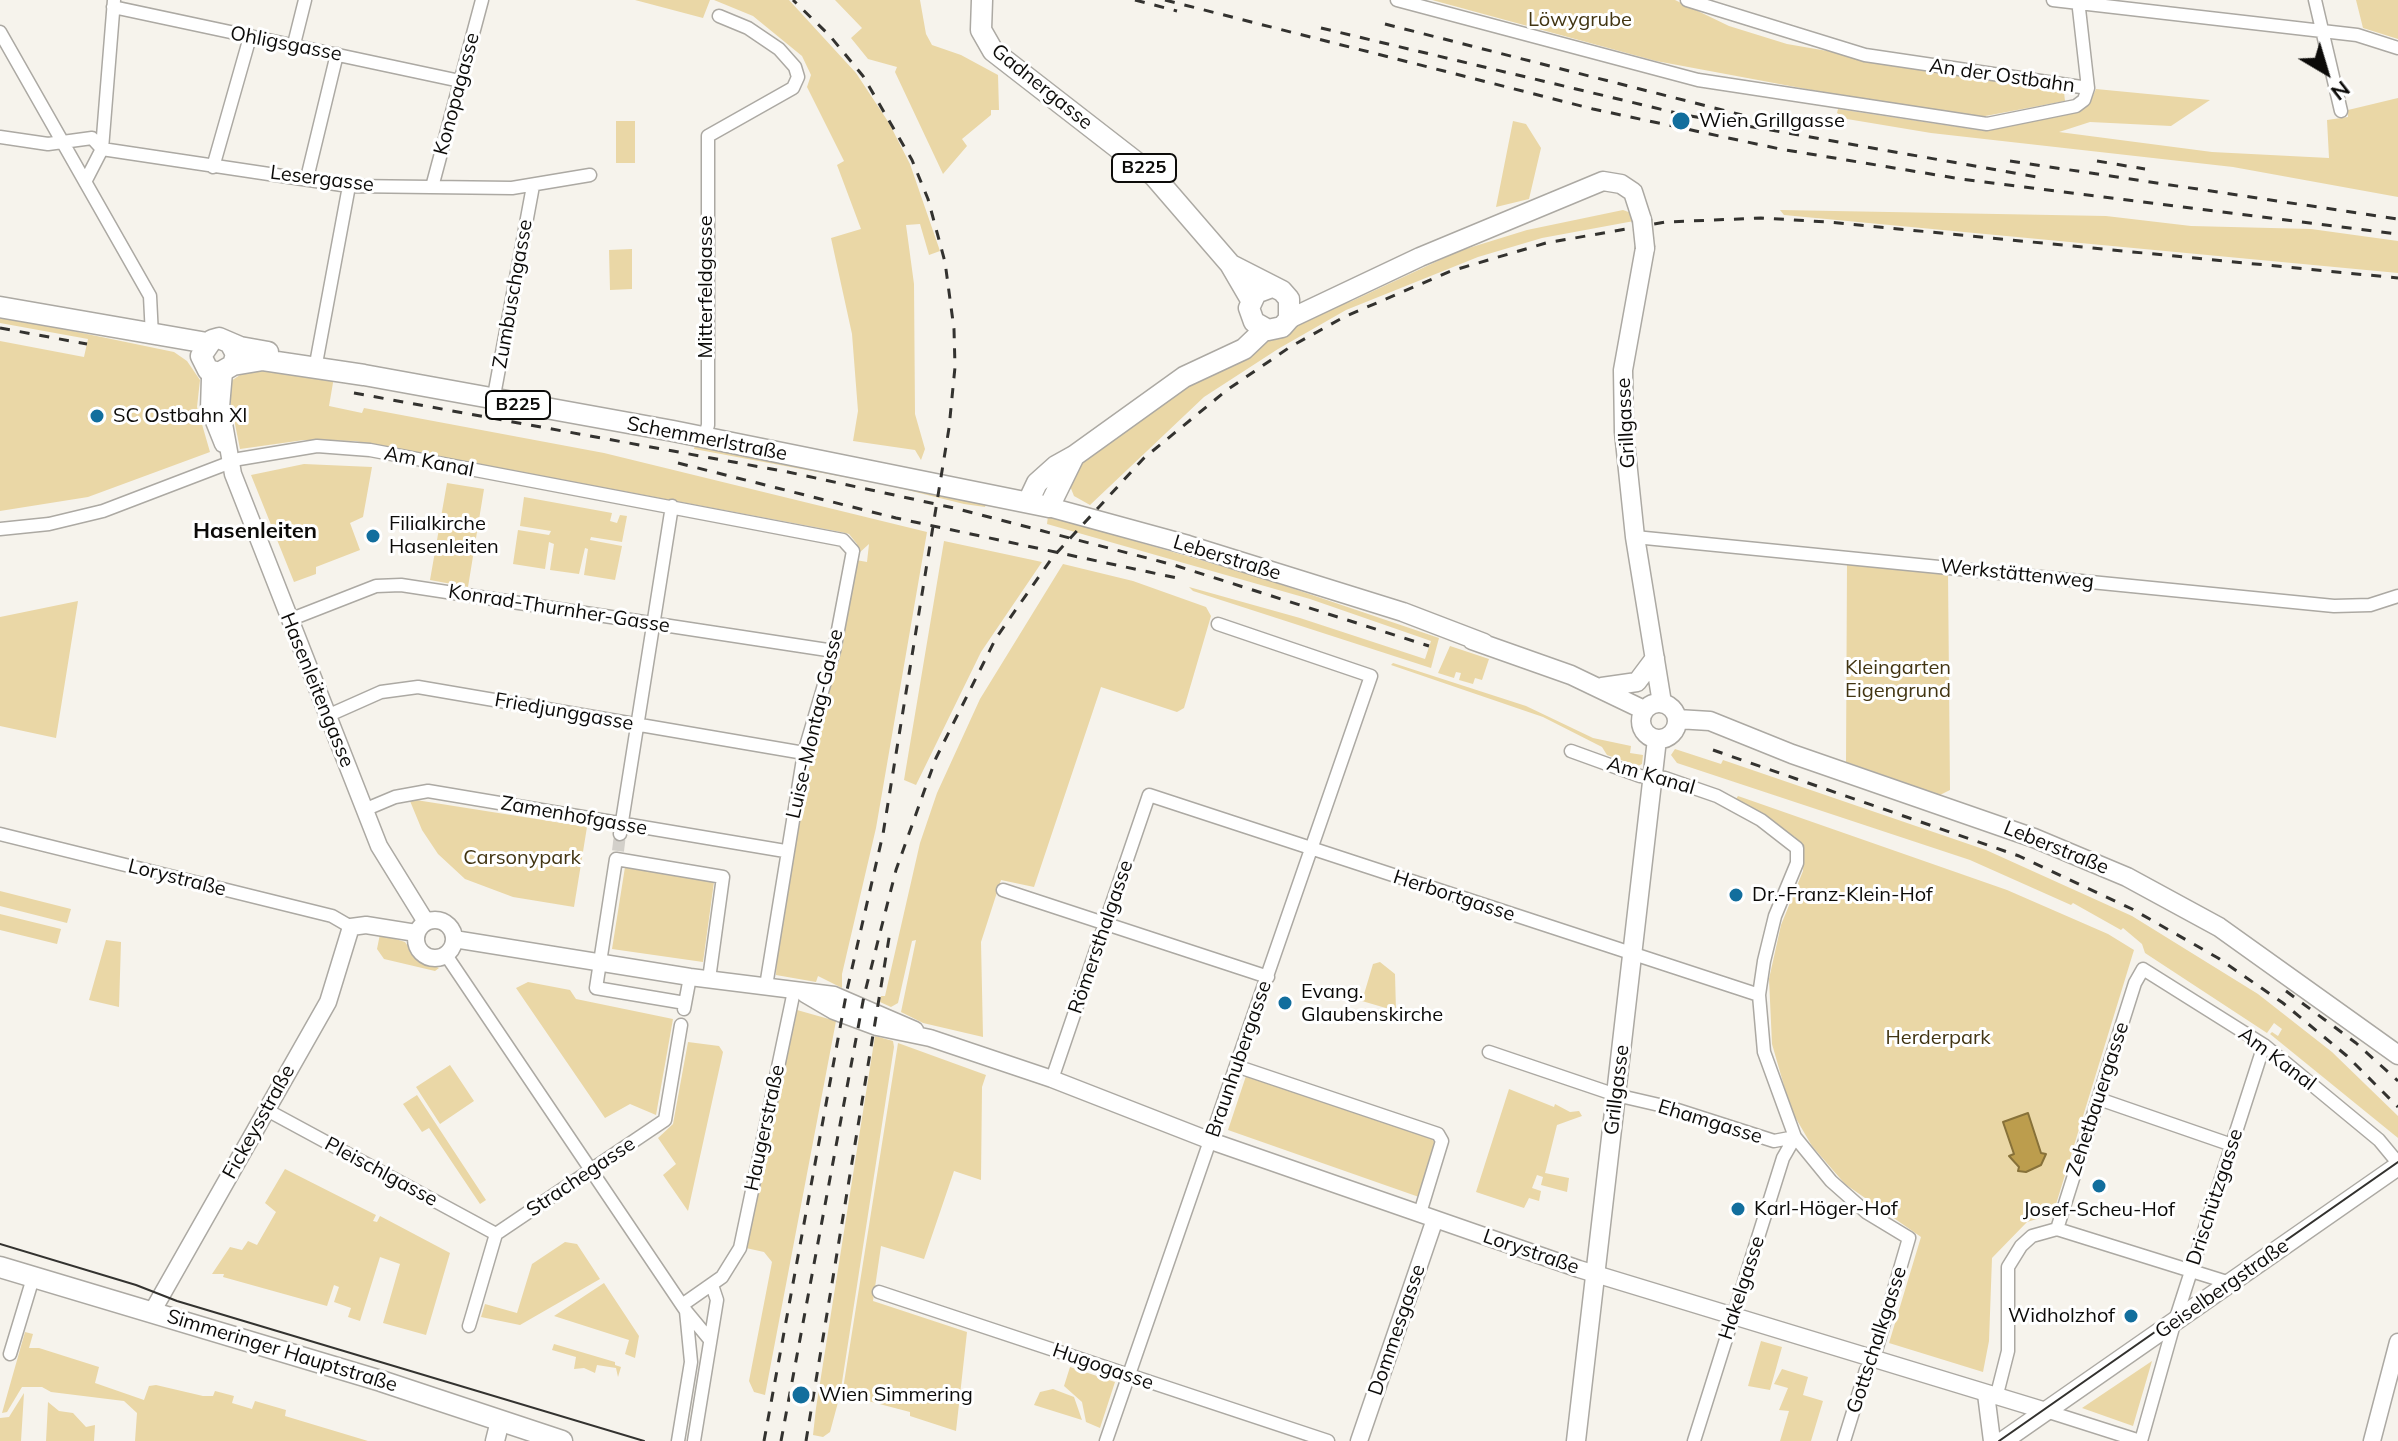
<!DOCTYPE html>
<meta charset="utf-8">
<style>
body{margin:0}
#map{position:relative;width:2398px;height:1441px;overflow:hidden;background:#f6f3ec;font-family:Mulish,sans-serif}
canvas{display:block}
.north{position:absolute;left:2286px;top:32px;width:80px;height:80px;-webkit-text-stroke:6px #fff;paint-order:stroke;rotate:142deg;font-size:22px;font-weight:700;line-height:32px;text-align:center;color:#0c0b09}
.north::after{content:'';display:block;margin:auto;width:28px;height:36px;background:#0c0b09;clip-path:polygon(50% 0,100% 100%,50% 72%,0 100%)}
</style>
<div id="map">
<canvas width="2398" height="1441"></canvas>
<div class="north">N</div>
</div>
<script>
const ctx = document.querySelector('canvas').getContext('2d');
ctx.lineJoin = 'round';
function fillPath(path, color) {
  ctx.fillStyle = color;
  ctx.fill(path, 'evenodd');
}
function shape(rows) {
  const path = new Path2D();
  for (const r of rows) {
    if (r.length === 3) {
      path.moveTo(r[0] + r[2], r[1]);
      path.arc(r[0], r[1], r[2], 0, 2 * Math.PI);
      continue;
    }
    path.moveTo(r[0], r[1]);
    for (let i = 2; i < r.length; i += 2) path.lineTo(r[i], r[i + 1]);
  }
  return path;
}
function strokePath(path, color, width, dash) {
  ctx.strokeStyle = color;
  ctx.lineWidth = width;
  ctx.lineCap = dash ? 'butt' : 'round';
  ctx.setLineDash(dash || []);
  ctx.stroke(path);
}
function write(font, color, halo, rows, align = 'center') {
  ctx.font = font + ' Mulish,sans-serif';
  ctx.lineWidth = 6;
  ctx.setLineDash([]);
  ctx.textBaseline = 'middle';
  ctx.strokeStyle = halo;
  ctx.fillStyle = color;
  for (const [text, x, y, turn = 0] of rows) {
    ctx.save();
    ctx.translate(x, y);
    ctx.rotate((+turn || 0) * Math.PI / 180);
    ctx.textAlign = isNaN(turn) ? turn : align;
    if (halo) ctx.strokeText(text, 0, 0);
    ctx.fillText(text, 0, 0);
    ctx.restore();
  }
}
const green = shape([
 [635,0,710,0,703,18],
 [714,0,789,0,856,73,889,123,910,164,940,251,929,255,920,224,906,225,914,284,915,414,925,449,921,460,915,450,853,441,858,411,852,334,831,238,861,229,837,165,844,161,807,87,811,75,802,56,753,16],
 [835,0,920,0,926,34,932,45,961,55,998,75,999,110,991,110,991,115,962,139,967,146,943,174,895,72,897,67,868,59,851,38,862,28],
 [1432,0,1675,0,1729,26,1787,44,2064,92,2065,101,1980,117,1876,102,1656,61],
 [2356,0,2398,0,2398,39,2363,28],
 [2096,89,2210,100,2171,126,2090,122,2059,132,2212,152,2329,158,2327,120,2348,117,2348,110,2398,98,2398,197,2233,167,1931,133,1847,119,1837,113,1838,109,1985,131,2081,110,2089,104],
 [616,121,635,121,635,163,616,163],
 [1513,121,1526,124,1541,148,1529,199,1496,207],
 [1623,210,1634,214,1634,221,1542,238,1478,257,1346,310,1278,349,1204,397,1090,505,1074,496,1070,486,1081,461,1153,407,1297,319,1352,301,1459,251,1527,230],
 [1780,210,2106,216,2191,226,2311,229,2398,241,2398,273,1784,215],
 [632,249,632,289,610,290,609,250],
 [0,316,174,352,187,361,200,380,197,407,210,452,88,497,0,511,0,341,84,357,88,339,0,323],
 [249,369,334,377,329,406,362,413,364,408,604,453,927,532,876,828,842,974,842,988,818,976,816,982,776,975,777,950,810,753,856,560,867,562,869,544,858,554,857,544,849,534,841,532,355,441,304,440,240,449,230,399,231,381],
 [695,443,987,501,985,507,964,504,887,485,694,449],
 [304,464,372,467,363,517,350,523,360,550,316,567,316,574,294,582,251,475],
 [447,483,484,489,468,587,430,580],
 [524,497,612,513,610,521,617,523,620,515,627,516,622,542,591,537,590,540,622,546,615,580,584,575,588,549,585,548,579,574,550,570,554,544,549,542,545,569,513,564,518,530,549,535,551,531,520,526],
 [1048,516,1256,576,1439,638,1431,668,1193,591,1189,587,1300,618,1425,659,1431,641,1310,599,1047,524],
 [944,541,1042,562,981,652,916,785,904,780],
 [1063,564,1133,581,1206,607,1211,616,1184,708,1177,712,1101,687,1034,887,1001,880,981,942,983,1037,923,1023,901,1012,916,940,912,941,898,1003,891,1007,880,1002,881,996,885,996,920,843,937,793,980,699],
 [1847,564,1948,572,1950,790,1940,795,1846,762],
 [78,601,56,738,0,726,0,617],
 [1450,646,1489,659,1482,680,1475,678,1473,684,1459,680,1461,673,1456,672,1454,678,1438,673],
 [1393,663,1526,706,1593,738,1631,746,1630,753,1643,755,1642,764,1638,766,1607,755,1602,747,1543,717,1391,665],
 [1675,749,1721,764,1723,760,1986,850,2132,916,2258,994,2332,1052,2398,1116,2398,1138,2270,1034,2272,1032,2278,1036,2282,1029,2274,1023,2267,1033,2145,953,2142,944,2123,928,2121,930,2073,903,2071,905,1970,860,1677,763,1671,755],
 [1738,796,2007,890,2108,934,2134,950,2053,1214,2027,1222,1992,1258,1989,1341,1983,1372,1889,1343,1921,1237,1845,1184,1812,1146,1791,1110,1772,1044,1769,979,1781,925,1803,871,1804,851,1795,837,1736,799],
 [416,800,587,827,574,907,513,897,465,879,438,854,422,830,410,801],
 [625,867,714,882,703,962,612,949],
 [0,891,71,909,67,923,0,906],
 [0,914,61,929,57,944,0,930],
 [380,934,405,942,416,957,439,968,435,971,384,959,377,949],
 [106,940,121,942,119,1007,89,1000],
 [1380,962,1395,974,1396,1011,1362,1001,1373,964],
 [528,982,570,990,576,999,673,1019,656,1115,630,1104,605,1118,516,988],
 [797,1010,836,1021,765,1395,754,1392,749,1381,772,1262,764,1252,746,1248],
 [875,1036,893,1041,894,1047,840,1395,830,1432,823,1437,813,1435,816,1408],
 [688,1042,719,1046,723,1052,688,1211,663,1175,676,1164,658,1138,673,1124],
 [898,1043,986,1075,982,1087,981,1180,954,1171,924,1259,881,1246,873,1301,967,1332,956,1431,910,1416,910,1412,845,1395,843,1389],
 [450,1065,474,1101,440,1124,416,1087],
 [1246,1076,1432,1139,1435,1143,1419,1197,1228,1130],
 [1509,1089,1554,1107,1555,1104,1570,1112,1579,1111,1582,1116,1557,1125,1545,1173,1569,1178,1567,1192,1541,1185,1543,1177,1537,1175,1532,1188,1541,1191,1539,1201,1529,1198,1524,1208,1476,1192],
 [417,1095,486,1200,480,1204,429,1128,422,1132,403,1104],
 [285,1169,376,1215,373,1221,377,1222,380,1216,450,1253,426,1335,383,1323,400,1264,380,1257,360,1321,348,1317,351,1308,334,1302,339,1287,334,1285,327,1306,223,1277,224,1274,212,1274,230,1247,242,1250,248,1241,257,1245,276,1212,265,1203],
 [565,1242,577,1244,600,1279,520,1325,481,1317,485,1304,517,1313,532,1264],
 [604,1283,639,1336,635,1358,625,1354,629,1340,554,1316],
 [25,1332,33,1334,29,1348,39,1348,99,1367,95,1383,144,1400,149,1386,156,1385,203,1396,213,1396,215,1391,234,1396,232,1403,252,1409,255,1401,286,1410,285,1416,368,1441,135,1441,137,1413,124,1401,51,1392,42,1387,22,1387,7,1412,2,1413],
 [1761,1341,1782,1347,1770,1390,1748,1386],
 [554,1344,615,1362,615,1365,621,1367,618,1377,616,1368,597,1365,595,1373,584,1368,574,1369,576,1357,552,1350],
 [2152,1361,2133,1426,2082,1408],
 [1070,1367,1115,1382,1100,1428,1086,1422,1082,1402,1064,1386],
 [1782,1369,1808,1377,1803,1395,1823,1401,1811,1441,1780,1441,1789,1411,1779,1410,1788,1388,1774,1384],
 [1053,1389,1074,1397,1082,1420,1034,1405,1040,1392],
 [24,1393,21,1441,0,1441,0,1418,9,1417],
 [48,1402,59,1411,73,1413,86,1427,95,1425,94,1441,46,1441]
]);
const water = shape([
 [2028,1113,2041,1153,2046,1154,2041,1165,2026,1172,2018,1171,2019,1167,2009,1156,2014,1154,2003,1122,2028,1113]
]);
const minorTunnel = shape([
 [618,851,620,834]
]);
const minor = shape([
 [1397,0,1698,80,1987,124,2076,106,2084,100,2088,88,2078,0],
 [1687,0,1865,55,2088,88],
 [2053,0,2357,35,2398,48],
 [2315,0,2341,111],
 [113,7,460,81],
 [0,32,150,296,152,336],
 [294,44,305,0],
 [0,137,48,144,92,138,102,149],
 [102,149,349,186,512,188,590,175],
 [213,167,250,37],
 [307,178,337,54],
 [85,182,102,149,114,0],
 [432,187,482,0],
 [315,369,349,186],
 [493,401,533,186],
 [704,439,708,425,708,136,793,88,798,77,795,67,779,49,748,28,719,16],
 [0,529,49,524,103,511,239,459,317,446,370,450,843,540,853,551,834,651,804,753,766,986],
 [1635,537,2334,606,2370,605,2398,596],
 [289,620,376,586,401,585,834,651],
 [327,716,381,692,418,687,804,753],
 [1571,751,1640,776,1665,778,1717,796,1761,820,1797,848,1797,863,1775,916,1764,961,1759,995,1764,1052,1795,1137,1831,1181,1866,1212,1909,1238,1873,1361,1866,1370,1844,1441],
 [364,810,395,797,428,791,785,851],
 [0,834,332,916,351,927],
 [620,834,672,506],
 [1003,890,1268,977],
 [446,955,686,1311,710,1340],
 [685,1003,596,988,616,859,723,877,709,979],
 [684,1009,690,977],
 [1489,1052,1616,1095,1668,1107,1774,1141,1795,1137],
 [1236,1066,1438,1134,1442,1141,1420,1213],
 [1052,1079,1149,795,1759,995],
 [2099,1099,2232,1145],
 [265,1109,496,1234],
 [2057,1229,2135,983,2143,969,2264,1045,2379,1140,2398,1163],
 [2057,1229,2230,1283],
 [879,1292,1328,1441],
 [682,1305,722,1277,740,1248,794,991],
 [469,1326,496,1234,665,1120,681,1025],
 [10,1354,33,1278],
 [1996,1398,2008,1351,2008,1267,2021,1246,2032,1236,2057,1229],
 [2046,1411,2140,1441],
 [678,1441,691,1362,686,1311],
 [694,1441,717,1300,712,1285],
 [1106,1441,1371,676,1218,624],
 [1694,1441,1783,1158,1795,1137],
 [2141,1441,2174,1324,2264,1045]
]);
const tertiary = shape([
 [224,372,221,407,233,474,379,846,426,922],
 [210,378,209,409,223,444],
 [435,939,19],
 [454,939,690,977,834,995,915,1030],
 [805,994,834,1011,877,1027,930,1038,1052,1079,1211,1141,1579,1269,2046,1411],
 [152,1312,328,1002,351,927,366,925,416,933],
 [1986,1394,1992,1441],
 [1359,1441,1435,1219],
 [2372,1441,2398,1342]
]);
const secondary = shape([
 [1645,248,1623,370,1624,432,1635,537,1662,703],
 [1289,319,1420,257,1603,181,1621,184,1633,192,1642,220],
 [1049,507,1188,545,1403,612,1484,643],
 [1472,640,1571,675,1644,710],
 [1602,687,1637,682,1655,658],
 [1659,721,18],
 [1677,719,1710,721,1792,754,2034,838,2127,877,2219,927,2398,1055],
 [495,1441,500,1421],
 [1576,1441,1657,739],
 [2003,1441,2398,1166]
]);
const primary = shape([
 [982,0,981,30,993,51,1154,176,1230,264,1251,300],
 [1231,265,1282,291,1289,299,1289,319,1282,327,1268,330,1254,322,1249,308,1256,293,1272,287],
 [0,307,207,343],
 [230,343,236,354,233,365,219,373,208,370,201,356,212,340,219,338,240,347,268,352],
 [233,365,263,360,364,375,673,431,1049,507,1074,456],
 [1028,502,1037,483,1056,466,1074,456,1184,377,1244,349,1265,329],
 [0,1267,381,1381,562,1441]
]);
const tram = shape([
 [0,1244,136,1285,177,1301,644,1441],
 [1999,1441,2398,1162]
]);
const rail = shape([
 [1135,0,1177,11],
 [1165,0,1593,109,1780,149,1961,179,2398,234],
 [1385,24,1742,115],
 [1321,28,1685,115,2037,177],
 [2010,161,2398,219],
 [2097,161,2145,169],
 [0,328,87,344],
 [354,393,788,472,954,508,1174,565,1429,646],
 [678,463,896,518,1177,578],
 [1713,750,2019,856,2132,909,2218,958,2283,1003,2347,1056,2398,1107],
 [2286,991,2356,1043,2398,1081],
 [764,1441,847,990,883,834,949,428,955,367,954,329,945,262,928,199,912,160,863,76,830,36,793,0],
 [781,1441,864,996,896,870,936,758,996,638,1052,558,1144,458,1227,390,1290,347,1344,317,1451,271,1546,243,1666,222,1761,218,1828,222,2398,278],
 [806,1441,890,932]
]);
const secondaryBridge = shape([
 [1642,220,1645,248]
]);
const markers = [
 [1681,121,10,"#126e9d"],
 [97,416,8,"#126e9d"],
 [373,536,8,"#126e9d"],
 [1736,895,8,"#126e9d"],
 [1285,1003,8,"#126e9d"],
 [2099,1186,8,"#126e9d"],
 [1738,1209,8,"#126e9d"],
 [2131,1316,8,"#126e9d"],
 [801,1395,10,"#126e9d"]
];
const shields = [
 [1144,168,64],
 [518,405,64]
];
const shieldNames = [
 ["B225",1144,168],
 ["B225",518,405]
];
const parkNames = [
 ["Löwygrube",1580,20],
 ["Kleingarten",1898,668],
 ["Eigengrund",1898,691],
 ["Carsonypark",522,858],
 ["Herderpark",1938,1038]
];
const streetNames = [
 ["Ohligsgasse",286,44,11],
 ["An der Ostbahn",2002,76,8],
 ["Gadnergasse",1042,87,39],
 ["Konopagasse",457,94,-75],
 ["Lesergasse",322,179,7],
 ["Mitterfeldgasse",706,287,-90],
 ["Zumbuschgasse",513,294,-80],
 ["Grillgasse",1626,423,-93],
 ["Schemmerlstraße",707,439,11],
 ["Am Kanal",429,462,11],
 ["Leberstraße",1227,558,17],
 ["Werkstättenweg",2017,574,6],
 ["Konrad-Thurnher-Gasse",559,609,9],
 ["Hasenleitengasse",317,690,68],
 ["Friedjunggasse",564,712,10],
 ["Luise-Montag-Gasse",815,724,-77],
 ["Am Kanal",1651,776,16],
 ["Zamenhofgasse",574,816,10],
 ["Leberstraße",2056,848,22],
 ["Lorystraße",177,878,14],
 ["Herbortgasse",1454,896,18],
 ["Römersthalgasse",1101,937,-71],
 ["Braunhubergasse",1239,1059,-71],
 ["Am Kanal",2277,1059,37],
 ["Grillgasse",1617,1090,-83],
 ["Zehetbauergasse",2098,1099,-72],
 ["Fickeysstraße",259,1122,-61],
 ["Ehamgasse",1710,1122,17],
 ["Haugerstraße",765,1128,-78],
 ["Pleischlgasse",381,1172,28],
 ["Strachegasse",581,1177,-34],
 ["Drischützgasse",2215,1197,-72],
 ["Lorystraße",1531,1252,19],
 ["Hakelgasse",1742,1288,-72],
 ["Geiselbergstraße",2222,1289,-35],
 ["Dommesgasse",1397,1330,-71],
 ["Gottschalkgasse",1877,1340,-72],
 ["Simmeringer Hauptstraße",282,1351,17],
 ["Hugogasse",1103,1367,19]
];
const poiNames = [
 ["Wien Grillgasse",1699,121],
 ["SC Ostbahn XI",113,416],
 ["Filialkirche",389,524],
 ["Hasenleiten",389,547],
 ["Dr.-Franz-Klein-Hof",1752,895],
 ["Evang.",1301,992],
 ["Glaubenskirche",1301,1015],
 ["Karl-Höger-Hof",1754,1209],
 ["Josef-Scheu-Hof",2099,1210,"center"],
 ["Widholzhof",2115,1316,"right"],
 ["Wien Simmering",819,1395]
];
const neighbourhoodNames = [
 ["Hasenleiten",255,531]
];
fillPath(green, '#ead7a6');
fillPath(water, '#bc9d4d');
strokePath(water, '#877139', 2);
strokePath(minorTunnel, '#d3d0ca', 12, [12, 6]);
strokePath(minor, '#aca9a3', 15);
strokePath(tertiary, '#aca9a3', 19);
strokePath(secondary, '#aca9a3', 21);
strokePath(primary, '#aca9a3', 23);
strokePath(minor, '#fff', 12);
strokePath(tertiary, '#fff', 16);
strokePath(secondary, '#fff', 18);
strokePath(primary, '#fff', 20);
strokePath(tram, '#33322f', 2);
strokePath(rail, '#33322f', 3, [10, 10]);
strokePath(secondaryBridge, '#aca9a3', 21, []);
strokePath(secondaryBridge, '#fff', 18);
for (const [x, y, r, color] of markers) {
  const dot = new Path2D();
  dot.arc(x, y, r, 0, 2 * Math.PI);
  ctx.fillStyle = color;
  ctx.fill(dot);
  strokePath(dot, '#fff', 3);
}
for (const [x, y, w] of shields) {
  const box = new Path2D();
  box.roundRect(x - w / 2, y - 14, w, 28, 6);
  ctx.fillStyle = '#fff';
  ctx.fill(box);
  strokePath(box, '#0c0b09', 2);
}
write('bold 18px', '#0c0b09', null, shieldNames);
write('20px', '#423512', '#fff', parkNames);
write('20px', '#0c0b09', '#fff', streetNames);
write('20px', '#0c0b09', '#fff', poiNames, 'left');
write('bold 22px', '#0c0b09', '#fff', neighbourhoodNames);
</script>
